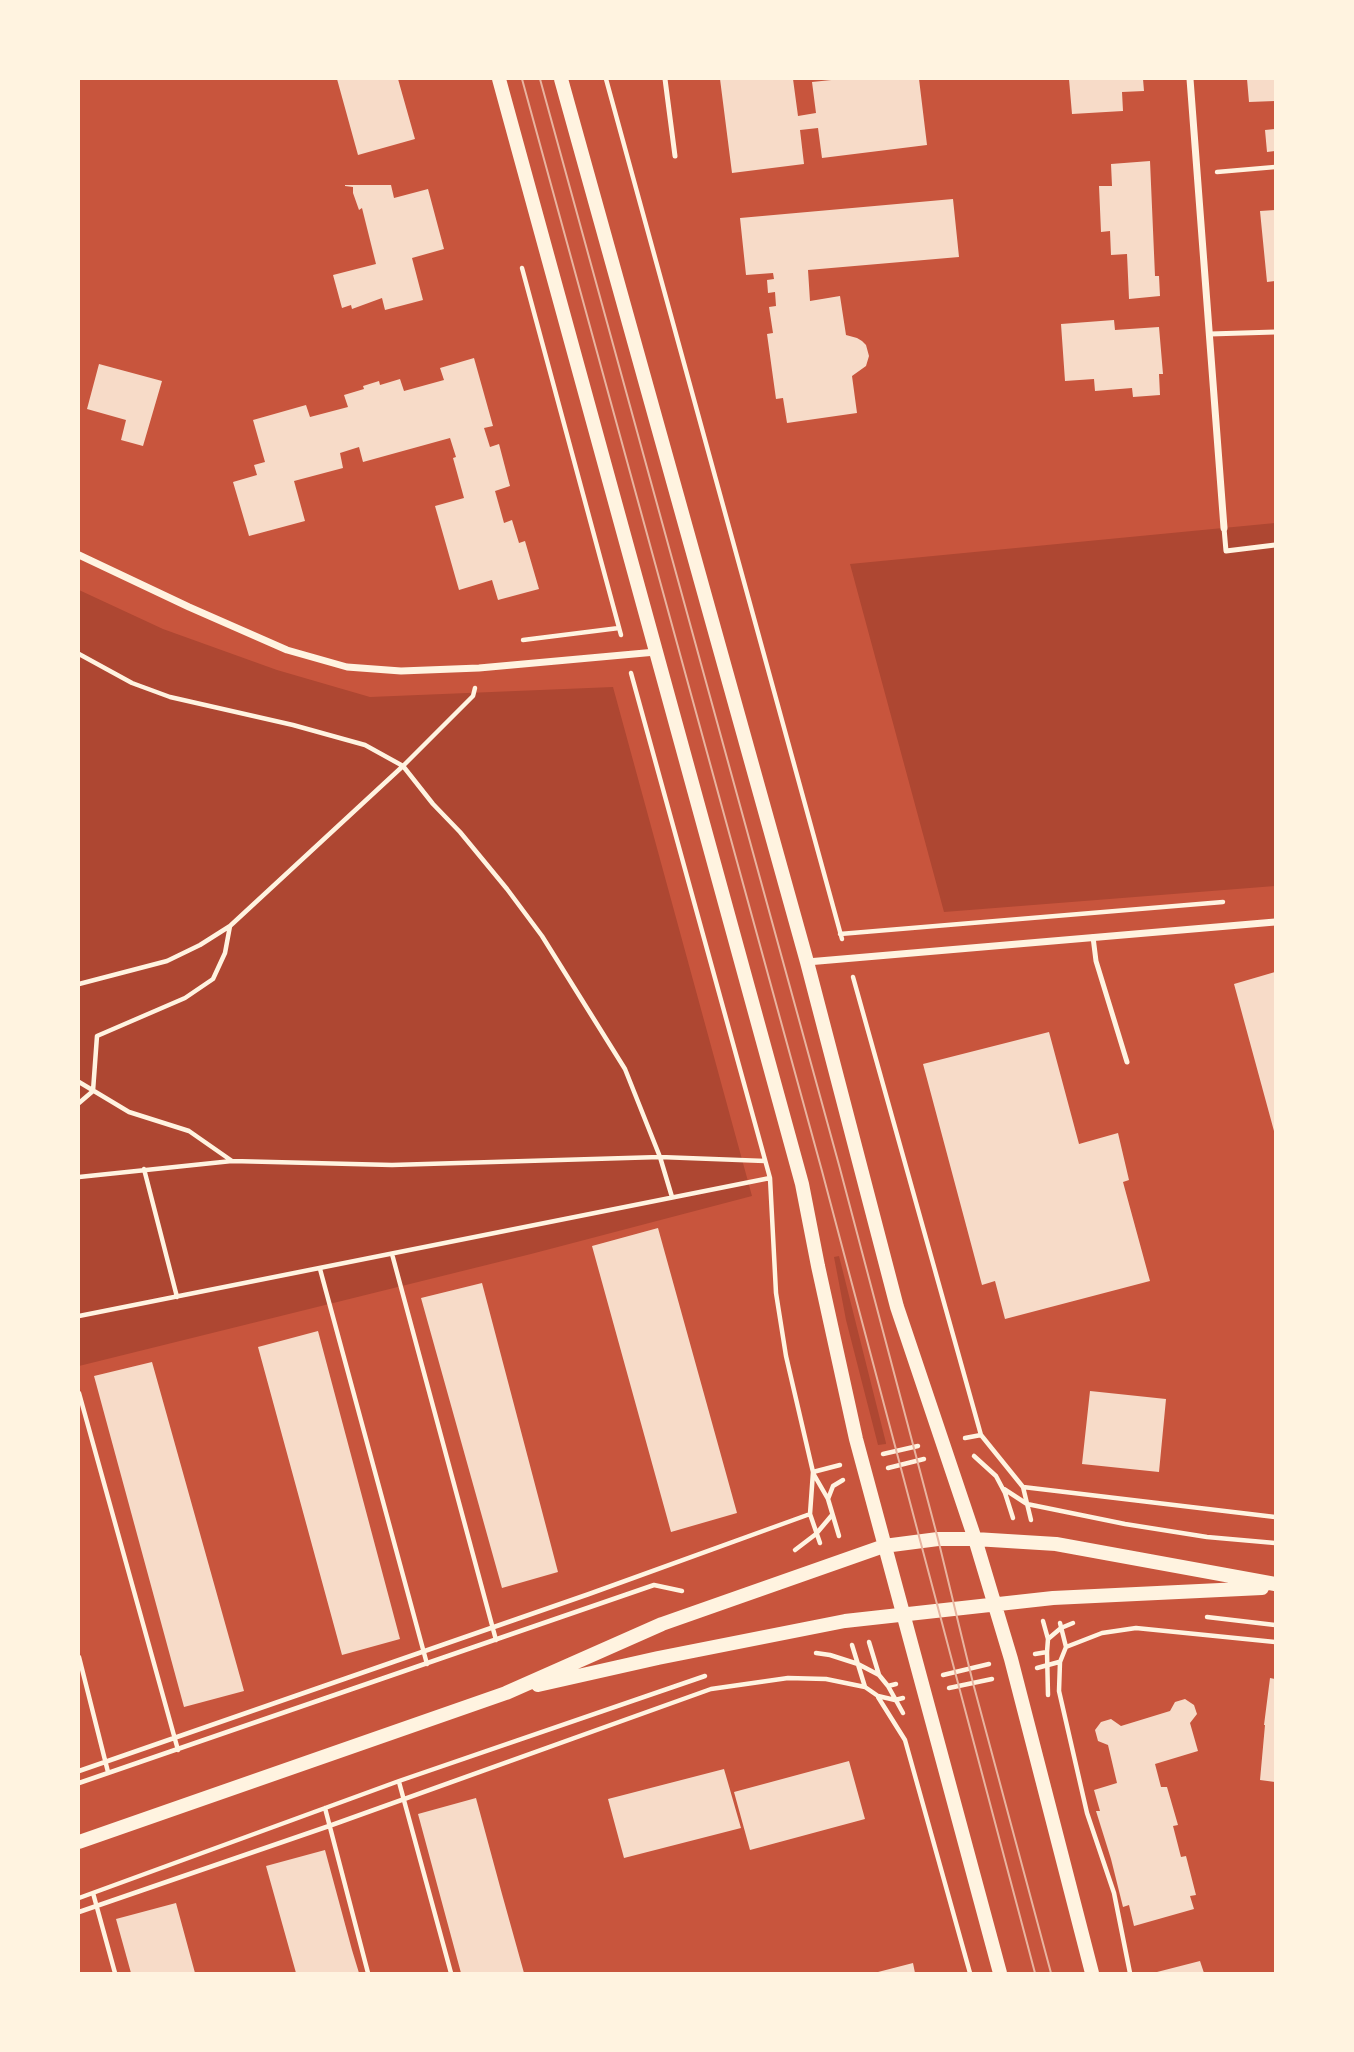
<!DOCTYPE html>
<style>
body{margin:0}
#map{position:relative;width:1354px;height:2052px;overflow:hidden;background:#c8553d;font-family:Georgia,serif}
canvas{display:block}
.frame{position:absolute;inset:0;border:80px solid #fff3e0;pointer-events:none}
</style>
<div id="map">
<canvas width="1354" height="2052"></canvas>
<div class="frame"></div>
</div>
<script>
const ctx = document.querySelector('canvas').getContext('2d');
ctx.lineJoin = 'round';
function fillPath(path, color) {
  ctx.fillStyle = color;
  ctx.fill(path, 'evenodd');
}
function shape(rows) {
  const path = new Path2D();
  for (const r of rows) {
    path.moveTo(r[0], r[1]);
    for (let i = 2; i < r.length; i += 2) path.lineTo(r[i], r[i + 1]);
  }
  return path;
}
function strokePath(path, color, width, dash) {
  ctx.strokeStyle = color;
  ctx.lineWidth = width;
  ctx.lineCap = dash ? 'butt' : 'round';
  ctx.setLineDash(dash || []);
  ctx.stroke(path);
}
const green = shape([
 [1275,523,1275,886,944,912,850,564],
 [79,590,163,629,277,670,370,697,613,687,752,1196,531,1254,79,1366],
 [839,1256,886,1443,886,1444,878,1445,846,1320,834,1257]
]);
const building = shape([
 [337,79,398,79,415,139,358,155],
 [720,79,793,79,798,116,816,113,812,82,841,79,919,79,927,145,822,158,818,128,800,130,804,164,732,173],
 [1069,79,1143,79,1144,91,1122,92,1123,111,1072,114],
 [1247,79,1275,79,1275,101,1249,102],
 [1275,129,1275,151,1267,152,1265,130],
 [1150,161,1155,276,1159,276,1160,296,1129,299,1127,254,1111,255,1110,231,1101,232,1099,186,1112,186,1111,164],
 [345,185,391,185,394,198,428,189,444,249,412,258,423,300,385,310,382,298,352,309,351,305,342,308,333,275,376,264,362,208,359,210,353,193,353,187,345,186],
 [953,199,959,257,808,270,810,301,840,296,846,335,857,338,862,341,866,345,869,356,866,366,852,376,857,413,787,423,783,398,776,399,767,334,773,333,769,307,776,306,775,292,768,293,767,280,774,279,773,273,746,275,740,218],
 [1275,210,1275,281,1267,282,1260,211],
 [1114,320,1115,330,1159,327,1163,374,1159,374,1160,395,1133,397,1132,388,1095,391,1094,379,1065,381,1061,324],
 [474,358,493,426,484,428,490,447,499,444,510,486,495,491,504,523,512,520,519,543,525,541,539,589,498,600,492,580,459,590,435,506,464,498,453,458,456,457,450,438,363,462,359,447,340,453,343,468,294,481,305,521,249,536,233,482,257,475,254,465,265,462,253,420,306,405,310,417,348,407,344,395,364,389,363,386,379,381,380,385,400,379,404,391,444,380,440,368],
 [99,364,162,381,143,446,121,440,126,420,87,409],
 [1275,972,1275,1131,1274,1131,1234,984],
 [1049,1032,1079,1144,1118,1133,1129,1180,1123,1182,1150,1281,1005,1319,995,1281,982,1285,923,1064],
 [658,1228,737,1513,671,1532,592,1246],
 [482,1283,558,1572,502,1588,421,1298],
 [318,1331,400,1639,342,1655,258,1347],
 [152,1362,244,1691,184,1707,94,1376],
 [1090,1391,1166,1399,1159,1472,1082,1464],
 [1270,1678,1275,1679,1275,1782,1260,1780,1265,1725,1264,1725],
 [1185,1699,1194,1705,1197,1714,1190,1723,1198,1751,1155,1764,1161,1787,1167,1787,1178,1825,1173,1826,1181,1857,1186,1856,1196,1895,1190,1896,1194,1909,1134,1926,1129,1905,1123,1907,1111,1859,1096,1811,1100,1811,1094,1790,1117,1783,1108,1745,1098,1741,1095,1730,1101,1722,1111,1719,1121,1726,1170,1711,1175,1702],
 [849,1761,865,1819,750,1850,734,1792],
 [724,1769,741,1828,624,1858,608,1799],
 [476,1798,502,1894,524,1973,461,1973,418,1814],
 [325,1850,352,1950,359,1973,296,1973,266,1866],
 [176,1903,195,1973,131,1973,116,1919],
 [1200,1961,1204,1973,1157,1973,1157,1972],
 [913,1963,915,1973,879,1973,878,1972]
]);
const path = shape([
 [606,79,842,939],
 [1217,172,1275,167],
 [522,268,621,635],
 [523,640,619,628],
 [79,654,132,683,170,697,293,725,365,745,403,766,433,804,460,832,507,889,542,936,625,1069,660,1157,672,1197],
 [631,673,770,1178,776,1293,786,1356,813,1472,810,1514,820,1543],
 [840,934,1223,902],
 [853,977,981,1435,1023,1487,1031,1520],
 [79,984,167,961,200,945,230,926,403,766,473,696,475,688],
 [79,1082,129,1112,189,1131,232,1161],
 [79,1103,93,1091,97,1036,185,998,213,979,225,953,230,926],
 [144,1169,177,1297],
 [79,1177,232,1161,392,1165,660,1157,765,1161],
 [392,1254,496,1640],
 [320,1269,427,1664],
 [79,1316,770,1178],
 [79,1393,178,1750],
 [965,1438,981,1435],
 [883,1454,918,1446],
 [974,1456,996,1476,1005,1493,1013,1518],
 [888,1468,924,1459],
 [813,1472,840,1465],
 [813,1473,828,1499,839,1536],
 [1023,1487,1275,1517],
 [1004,1489,1027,1504,1125,1524,1207,1537,1275,1543],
 [828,1499,833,1486,843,1480],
 [795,1550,816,1534,832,1515],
 [1207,1617,1275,1625],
 [1060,1623,1066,1647,1060,1662,1059,1691,1087,1813,1114,1893,1130,1973],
 [1048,1639,1061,1628,1073,1623],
 [869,1642,879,1675,888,1686,896,1684],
 [852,1645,865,1687],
 [1066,1647,1102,1633,1136,1628,1275,1642],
 [1047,1652,1048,1695],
 [816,1653,830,1655,858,1664,879,1675],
 [1035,1654,1047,1652,1048,1639,1043,1621],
 [79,1657,108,1772],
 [1037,1668,1059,1662],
 [943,1675,989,1664],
 [888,1686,903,1713],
 [949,1688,992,1679],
 [878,1697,905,1740,970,1973],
 [79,1771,589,1594,810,1514],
 [399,1782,451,1973],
 [79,1783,654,1585,682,1591],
 [325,1808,368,1973],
 [93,1893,115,1973],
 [79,1898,399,1781,705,1676],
 [79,1912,329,1826,711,1689,788,1678,826,1679,865,1687,878,1696,895,1700,903,1698]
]);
const service = shape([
 [665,79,675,156],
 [1210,334,1275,332],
 [1224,528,1226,551,1275,545],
 [1093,937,1096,961,1127,1062]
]);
const minor = shape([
 [1190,79,1224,528],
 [79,555,189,607,287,650,347,667,401,671,479,668,656,652],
 [807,962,1275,922]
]);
const secondary = shape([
 [499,79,802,1184,818,1266,856,1439,1000,1973],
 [561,79,807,962,897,1307,975,1539,1011,1659,1092,1973],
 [538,1685,658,1658,845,1621,1053,1598,1262,1588],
 [79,1842,506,1693,662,1624,884,1546,938,1539,975,1539,1056,1544,1275,1584]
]);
const tram = shape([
 [522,79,822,1171,1035,1973],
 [540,79,839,1165,938,1539,973,1683,1051,1973]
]);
fillPath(green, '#ae4732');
fillPath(building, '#f7dbc8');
strokePath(path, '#fff3e0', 4.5);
strokePath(service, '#fff3e0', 5);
strokePath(minor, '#fff3e0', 7);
strokePath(secondary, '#fff3e0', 14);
strokePath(tram, '#e9b49f', 2);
</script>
